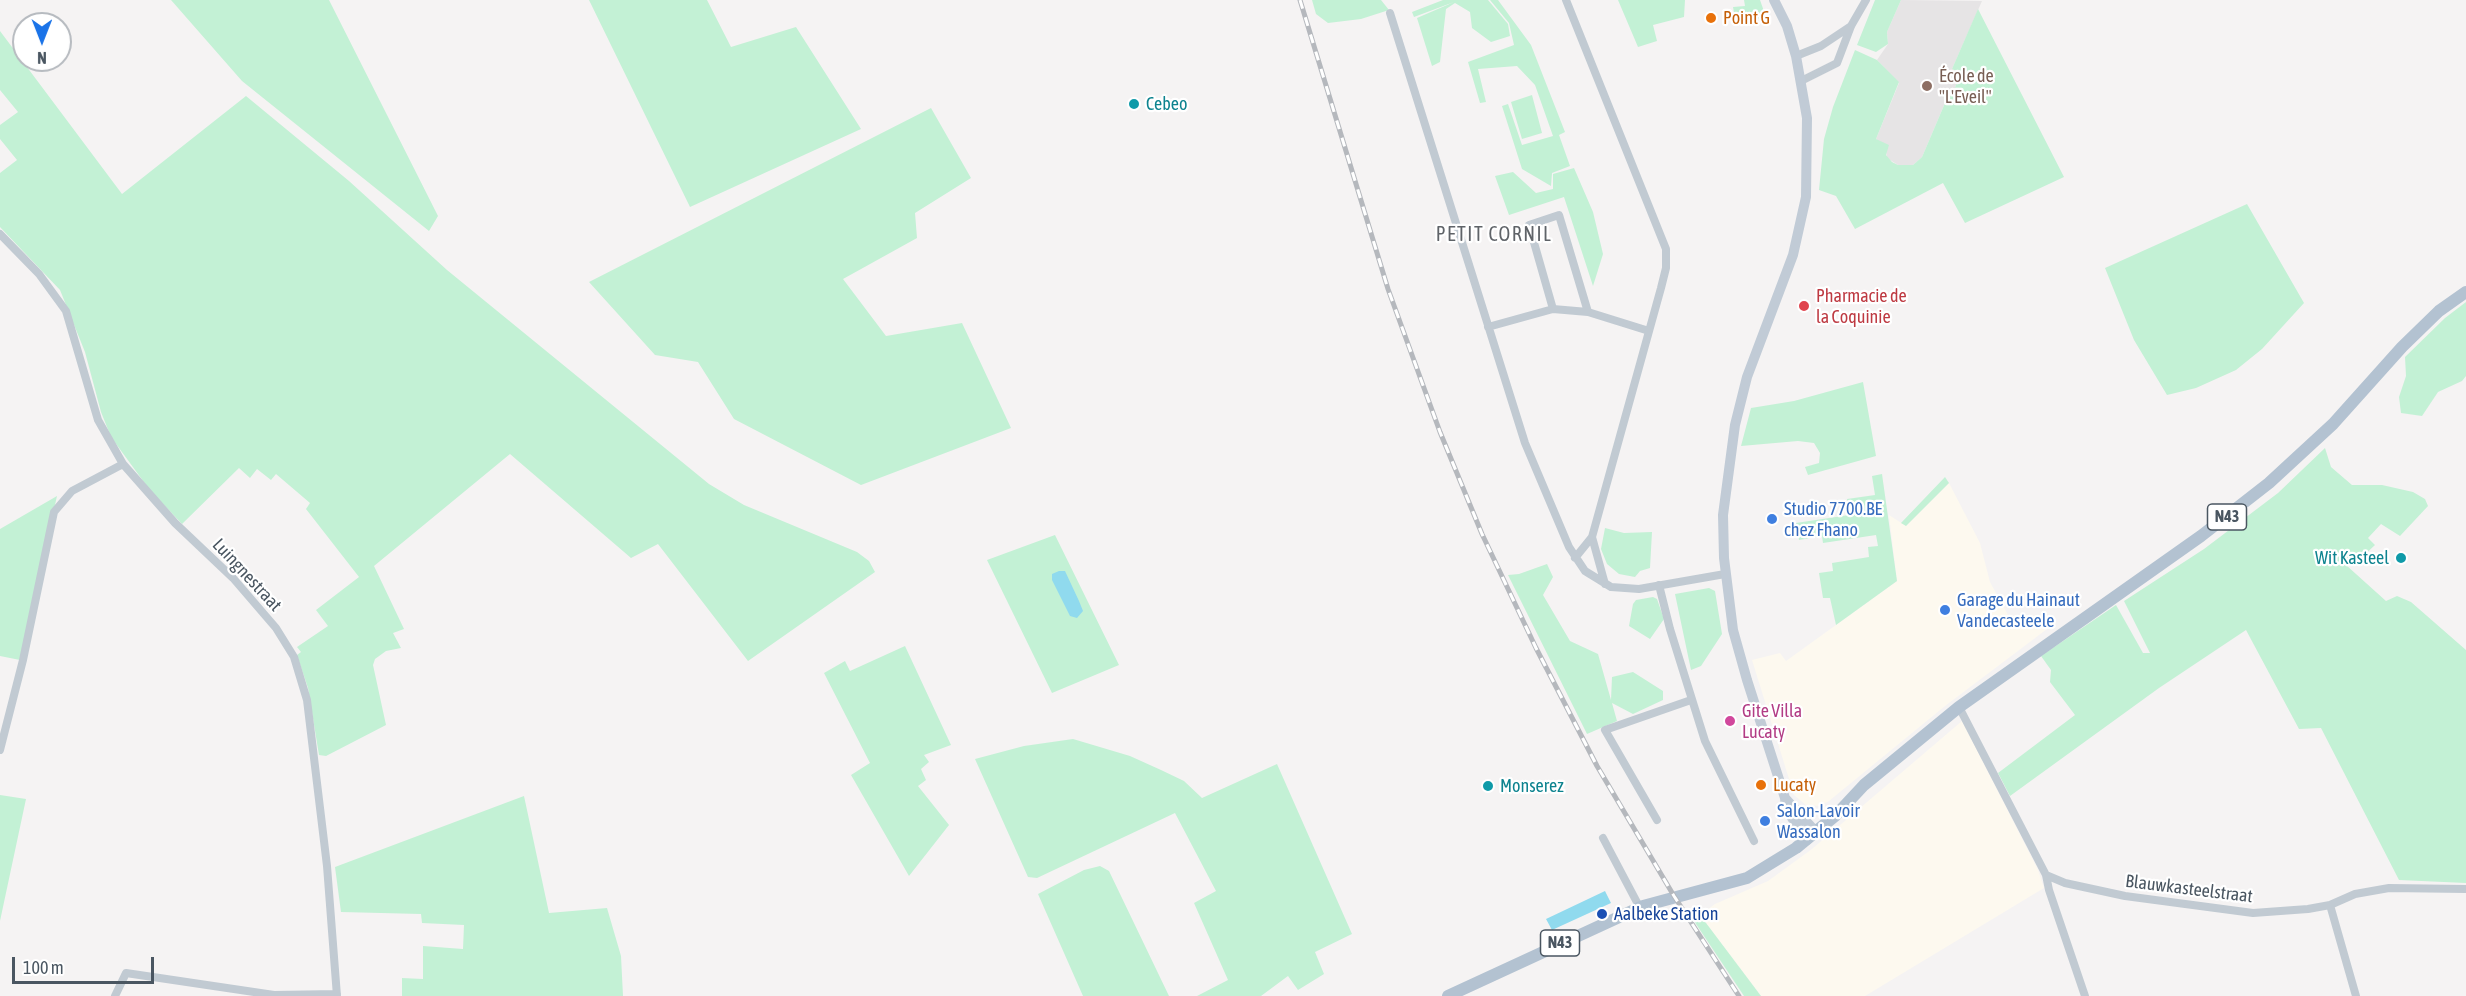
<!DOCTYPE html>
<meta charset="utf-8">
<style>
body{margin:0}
#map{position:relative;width:2466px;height:996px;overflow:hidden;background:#f5f3f3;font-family:"Asap Condensed",sans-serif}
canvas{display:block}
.north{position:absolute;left:12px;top:12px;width:60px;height:60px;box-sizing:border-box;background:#fff;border:2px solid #b7bbc0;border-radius:50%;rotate:180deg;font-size:16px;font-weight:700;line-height:24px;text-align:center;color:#4a5661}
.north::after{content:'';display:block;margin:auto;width:21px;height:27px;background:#1a73e8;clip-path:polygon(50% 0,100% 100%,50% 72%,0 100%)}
.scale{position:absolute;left:12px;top:957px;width:142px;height:27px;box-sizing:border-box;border:3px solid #4a5661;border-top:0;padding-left:8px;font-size:18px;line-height:21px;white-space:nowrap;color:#4a5661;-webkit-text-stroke:4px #fff;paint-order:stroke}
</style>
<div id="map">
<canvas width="2466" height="996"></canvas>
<div class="north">N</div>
<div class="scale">100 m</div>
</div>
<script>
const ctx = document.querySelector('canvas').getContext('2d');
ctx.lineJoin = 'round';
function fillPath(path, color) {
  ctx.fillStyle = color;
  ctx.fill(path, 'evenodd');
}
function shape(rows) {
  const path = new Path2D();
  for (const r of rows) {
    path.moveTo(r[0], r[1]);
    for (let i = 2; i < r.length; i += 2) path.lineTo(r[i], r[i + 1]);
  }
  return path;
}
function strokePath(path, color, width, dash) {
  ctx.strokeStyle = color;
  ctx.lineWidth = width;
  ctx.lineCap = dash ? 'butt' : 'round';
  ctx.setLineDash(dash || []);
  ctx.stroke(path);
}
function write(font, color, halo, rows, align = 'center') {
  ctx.font = font + ' "Asap Condensed",sans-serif';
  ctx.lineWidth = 4.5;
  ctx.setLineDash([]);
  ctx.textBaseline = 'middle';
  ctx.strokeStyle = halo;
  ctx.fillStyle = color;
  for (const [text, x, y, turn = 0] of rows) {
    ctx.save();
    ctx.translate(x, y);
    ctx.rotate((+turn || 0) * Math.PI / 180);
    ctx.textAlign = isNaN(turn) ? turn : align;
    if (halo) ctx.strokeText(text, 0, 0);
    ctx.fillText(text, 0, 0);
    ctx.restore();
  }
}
const commercial = shape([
 [1949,483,1980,543,1990,582,2008,615,2015,621,2055,623,1945,706,1829,801,1819,806,1806,805,1794,795,1752,660,1780,653,1786,661,1897,581,1889,515,1906,526],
 [1962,721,2038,870,2044,888,1865,996,1761,996,1700,915,1715,904,1768,881,1812,849]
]);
const education = shape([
 [1901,0,1982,1,1952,69,1961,73,1954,90,1951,89,1922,157,1913,165,1907,167,1898,165,1887,158,1886,151,1876,139,1899,83,1877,60,1888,44,1887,32]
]);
const green = shape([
 [171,0,329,0,438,216,429,231,242,81],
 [589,0,707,0,731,47,796,27,861,129,690,207],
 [1312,0,1381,0,1389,10,1361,19,1328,23,1316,14],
 [1443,0,1488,0,1508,24,1510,36,1491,42,1472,28,1470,12,1455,3,1446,9,1440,62,1432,66,1417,18,1454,2,1414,17,1412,12],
 [1490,0,1498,0,1531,45,1565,132,1559,135,1570,166,1552,173,1551,186,1522,169,1502,106,1508,104,1522,145,1553,136,1535,85,1517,66,1478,69,1486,102,1480,103,1468,62,1514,45,1509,23],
 [1618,0,1685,0,1684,17,1653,25,1657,41,1638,47],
 [1744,0,1760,0,1766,17,1736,23,1733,7,1745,6],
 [1875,0,1901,0,1887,32,1888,44,1876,52,1857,45],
 [1978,9,2064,177,1965,223,1943,183,1855,229,1836,196,1819,190,1824,139,1833,107,1855,50,1877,60,1899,82,1876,139,1889,145,1886,155,1892,162,1898,165,1913,165,1922,157,1951,89,1954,90,1961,73,1952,69],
 [0,31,122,194,246,96,349,181,447,270,709,484,744,505,857,552,869,561,875,572,748,661,658,544,631,558,510,454,374,566,404,629,393,633,401,648,386,651,375,659,373,665,386,725,326,756,319,755,308,688,297,655,301,652,297,647,328,626,316,610,359,577,306,509,310,503,276,474,271,480,257,469,250,478,239,468,182,524,149,489,111,437,101,412,85,352,60,290,0,227,0,173,17,160,0,139,0,125,18,112,0,90],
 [1532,95,1542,133,1522,139,1511,102],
 [931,108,971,178,915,213,917,238,843,279,886,336,962,323,1011,428,861,485,734,419,698,362,655,355,589,282],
 [1574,168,1593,212,1603,254,1593,286,1564,197,1509,215,1495,176,1513,172,1536,193,1553,189,1553,174],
 [2247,204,2304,303,2262,349,2236,370,2196,388,2167,395,2134,340,2105,268],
 [2466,302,2466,376,2462,381,2438,392,2422,416,2401,413,2399,397,2406,376,2405,357,2445,318],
 [1863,382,1876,456,1808,475,1805,467,1819,463,1820,453,1814,443,1798,441,1741,446,1751,408,1794,401],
 [2325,448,2331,467,2352,485,2382,485,2413,492,2425,499,2428,506,2400,536,2381,524,2368,538,2375,545,2359,560,2350,559,2346,565,2386,601,2397,596,2411,602,2466,650,2466,883,2399,880,2321,728,2299,729,2246,630,2159,688,2010,796,1998,773,2075,715,2050,682,2051,670,2041,656,2116,605,2143,653,2150,653,2124,601,2204,549,2278,493],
 [1882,474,1897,581,1836,625,1830,598,1823,598,1819,573,1833,571,1832,563,1869,557,1868,547,1878,546,1876,535,1823,543,1822,536,1799,540,1796,523,1849,515,1847,499,1875,495,1872,476],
 [1945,477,1949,483,1906,526,1901,523],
 [57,496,20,660,0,656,0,529],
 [1605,528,1624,533,1652,532,1650,568,1640,571,1635,577,1619,574,1607,564,1601,549],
 [1055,535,1119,665,1052,693,987,560],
 [1547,564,1553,577,1543,595,1570,641,1598,654,1611,700,1612,677,1633,672,1663,691,1663,700,1633,714,1612,703,1617,721,1587,734,1508,575,1519,574],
 [1709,588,1715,591,1722,634,1701,666,1691,670,1675,594],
 [1653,597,1657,599,1664,619,1650,639,1629,626,1633,604,1636,600],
 [905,646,951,745,924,755,929,762,921,769,926,780,918,786,949,825,909,876,851,775,870,763,824,673,845,661,850,671],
 [1073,739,1130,756,1161,770,1184,781,1202,798,1277,764,1352,934,1315,952,1324,974,1298,990,1288,976,1261,996,1197,996,1228,980,1194,903,1216,891,1175,813,1037,878,1028,877,975,759,1024,746],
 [0,795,26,799,0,921],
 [524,796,549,913,607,908,621,956,623,996,402,996,402,978,423,979,423,946,463,949,464,925,422,923,421,914,341,912,335,867],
 [1100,866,1109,871,1169,996,1083,996,1038,894,1084,870],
 [1688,912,1700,915,1761,996,1744,996]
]);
const water = shape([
 [1059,571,1065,571,1079,601,1083,611,1077,618,1070,616,1052,580,1052,574],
 [1605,891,1611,903,1552,930,1546,919]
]);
const street = shape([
 [1566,0,1666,249,1666,268,1661,288,1592,537,1575,558],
 [1390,13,1525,443,1569,547,1585,571,1611,587,1639,589,1725,574],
 [1796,56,1821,46,1851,26],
 [1801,81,1837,63,1851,26,1866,0],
 [0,234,39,274,66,311,98,420,123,464,175,523,233,578,276,628,294,657,307,700,327,866,337,996],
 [1588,312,1553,309,1529,225,1559,215,1588,312,1649,331],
 [1488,327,1553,309],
 [1592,537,1605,584],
 [1659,585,1670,629,1705,741,1754,841],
 [1959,707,2046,875,2049,890,2085,996],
 [0,750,23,660,54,512,72,491,123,464],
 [1657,820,1605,730,1691,700],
 [1603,838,1640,908],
 [2046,875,2065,883,2125,896,2253,913,2308,909,2330,905,2355,894,2389,888,2466,889],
 [2330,905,2356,996],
 [115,996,126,973,274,995,337,994]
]);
const secondary = shape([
 [1774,0,1787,26,1796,56,1807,118,1806,197,1793,255,1747,377,1735,425,1723,515,1724,558,1733,630,1747,680,1785,798,1786,809,1807,840],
 [1785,798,1816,832]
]);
const primary = shape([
 [1448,996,1643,906,1747,878,1796,848,1836,815,1864,785,1959,707,2201,536,2269,483,2333,424,2402,347,2439,311,2466,292]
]);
const rail = shape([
 [1300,0,1388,289,1440,432,1482,534,1536,648,1597,766,1674,896,1739,996]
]);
const markers = [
 [1711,18,6,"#e8710a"],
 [1927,86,6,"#8d6e63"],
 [1134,104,6,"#0f9aa8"],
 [1804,306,6,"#e0444e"],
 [1772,519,6,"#3f7fe0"],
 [2401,558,6,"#0f9aa8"],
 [1945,610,6,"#3f7fe0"],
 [1730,721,6,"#d1479c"],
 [1761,785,6,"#e8710a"],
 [1488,786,6,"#0f9aa8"],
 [1765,821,6,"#3f7fe0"],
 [1602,914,6,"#1a4fb4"]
];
const shields = [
 [2227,517,39],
 [1560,943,39]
];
const shieldNames = [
 ["N43",2227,517],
 ["N43",1560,943]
];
const foodNames = [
 ["Point G",1723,18],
 ["Lucaty",1773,785]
];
const educationNames = [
 ["École de",1939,76],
 ["\"L'Eveil\"",1939,97]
];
const cultureNames = [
 ["Cebeo",1146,104],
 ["Wit Kasteel",2389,558,"right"],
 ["Monserez",1500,786]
];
const healthNames = [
 ["Pharmacie de",1816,296],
 ["la Coquinie",1816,317]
];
const shopNames = [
 ["Studio 7700.BE",1784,509],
 ["chez Fhano",1784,530],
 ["Garage du Hainaut",1957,600],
 ["Vandecasteele",1957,621],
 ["Salon-Lavoir",1777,811],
 ["Wassalon",1777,832]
];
const streetNames = [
 ["Luingnestraat",247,575,47],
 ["Blauwkasteelstraat",2189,889,7]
];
const hotelNames = [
 ["Gite Villa",1742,711],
 ["Lucaty",1742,732]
];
const transitNames = [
 ["Aalbeke Station",1614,914]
];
const neighbourhoodNames = [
 ["PETIT CORNIL",1494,235]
];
fillPath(commercial, '#fdf9ef');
fillPath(education, '#e6e4e5');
fillPath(green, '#c3f1d5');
fillPath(water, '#90daee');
strokePath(street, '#c1cad2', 8);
strokePath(secondary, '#c1cbd6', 10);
strokePath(primary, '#b3c2d1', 12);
strokePath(rail, '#b5b8bd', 5);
strokePath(rail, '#fff', 3, [9]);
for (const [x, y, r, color] of markers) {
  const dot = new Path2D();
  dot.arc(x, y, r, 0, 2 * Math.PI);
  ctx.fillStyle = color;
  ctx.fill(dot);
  strokePath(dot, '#fff', 2);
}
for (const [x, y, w] of shields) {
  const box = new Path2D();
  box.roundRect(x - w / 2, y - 13, w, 26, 4.5);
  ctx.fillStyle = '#fff';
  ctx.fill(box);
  strokePath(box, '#4a5661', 1.5);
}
write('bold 16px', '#4a5661', null, shieldNames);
write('18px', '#c56008', '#fff', foodNames, 'left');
write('18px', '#785e54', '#fff', educationNames, 'left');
write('18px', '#0d838f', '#fff', cultureNames, 'left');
write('18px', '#be3a42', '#fff', healthNames, 'left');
write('18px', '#366cbe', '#fff', shopNames, 'left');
write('18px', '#4a5661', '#fff', streetNames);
write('18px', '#b23c85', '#fff', hotelNames, 'left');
write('18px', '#164399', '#fff', transitNames, 'left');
ctx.letterSpacing = '1.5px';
write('20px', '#5f6368', '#fff', neighbourhoodNames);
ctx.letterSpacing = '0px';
</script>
